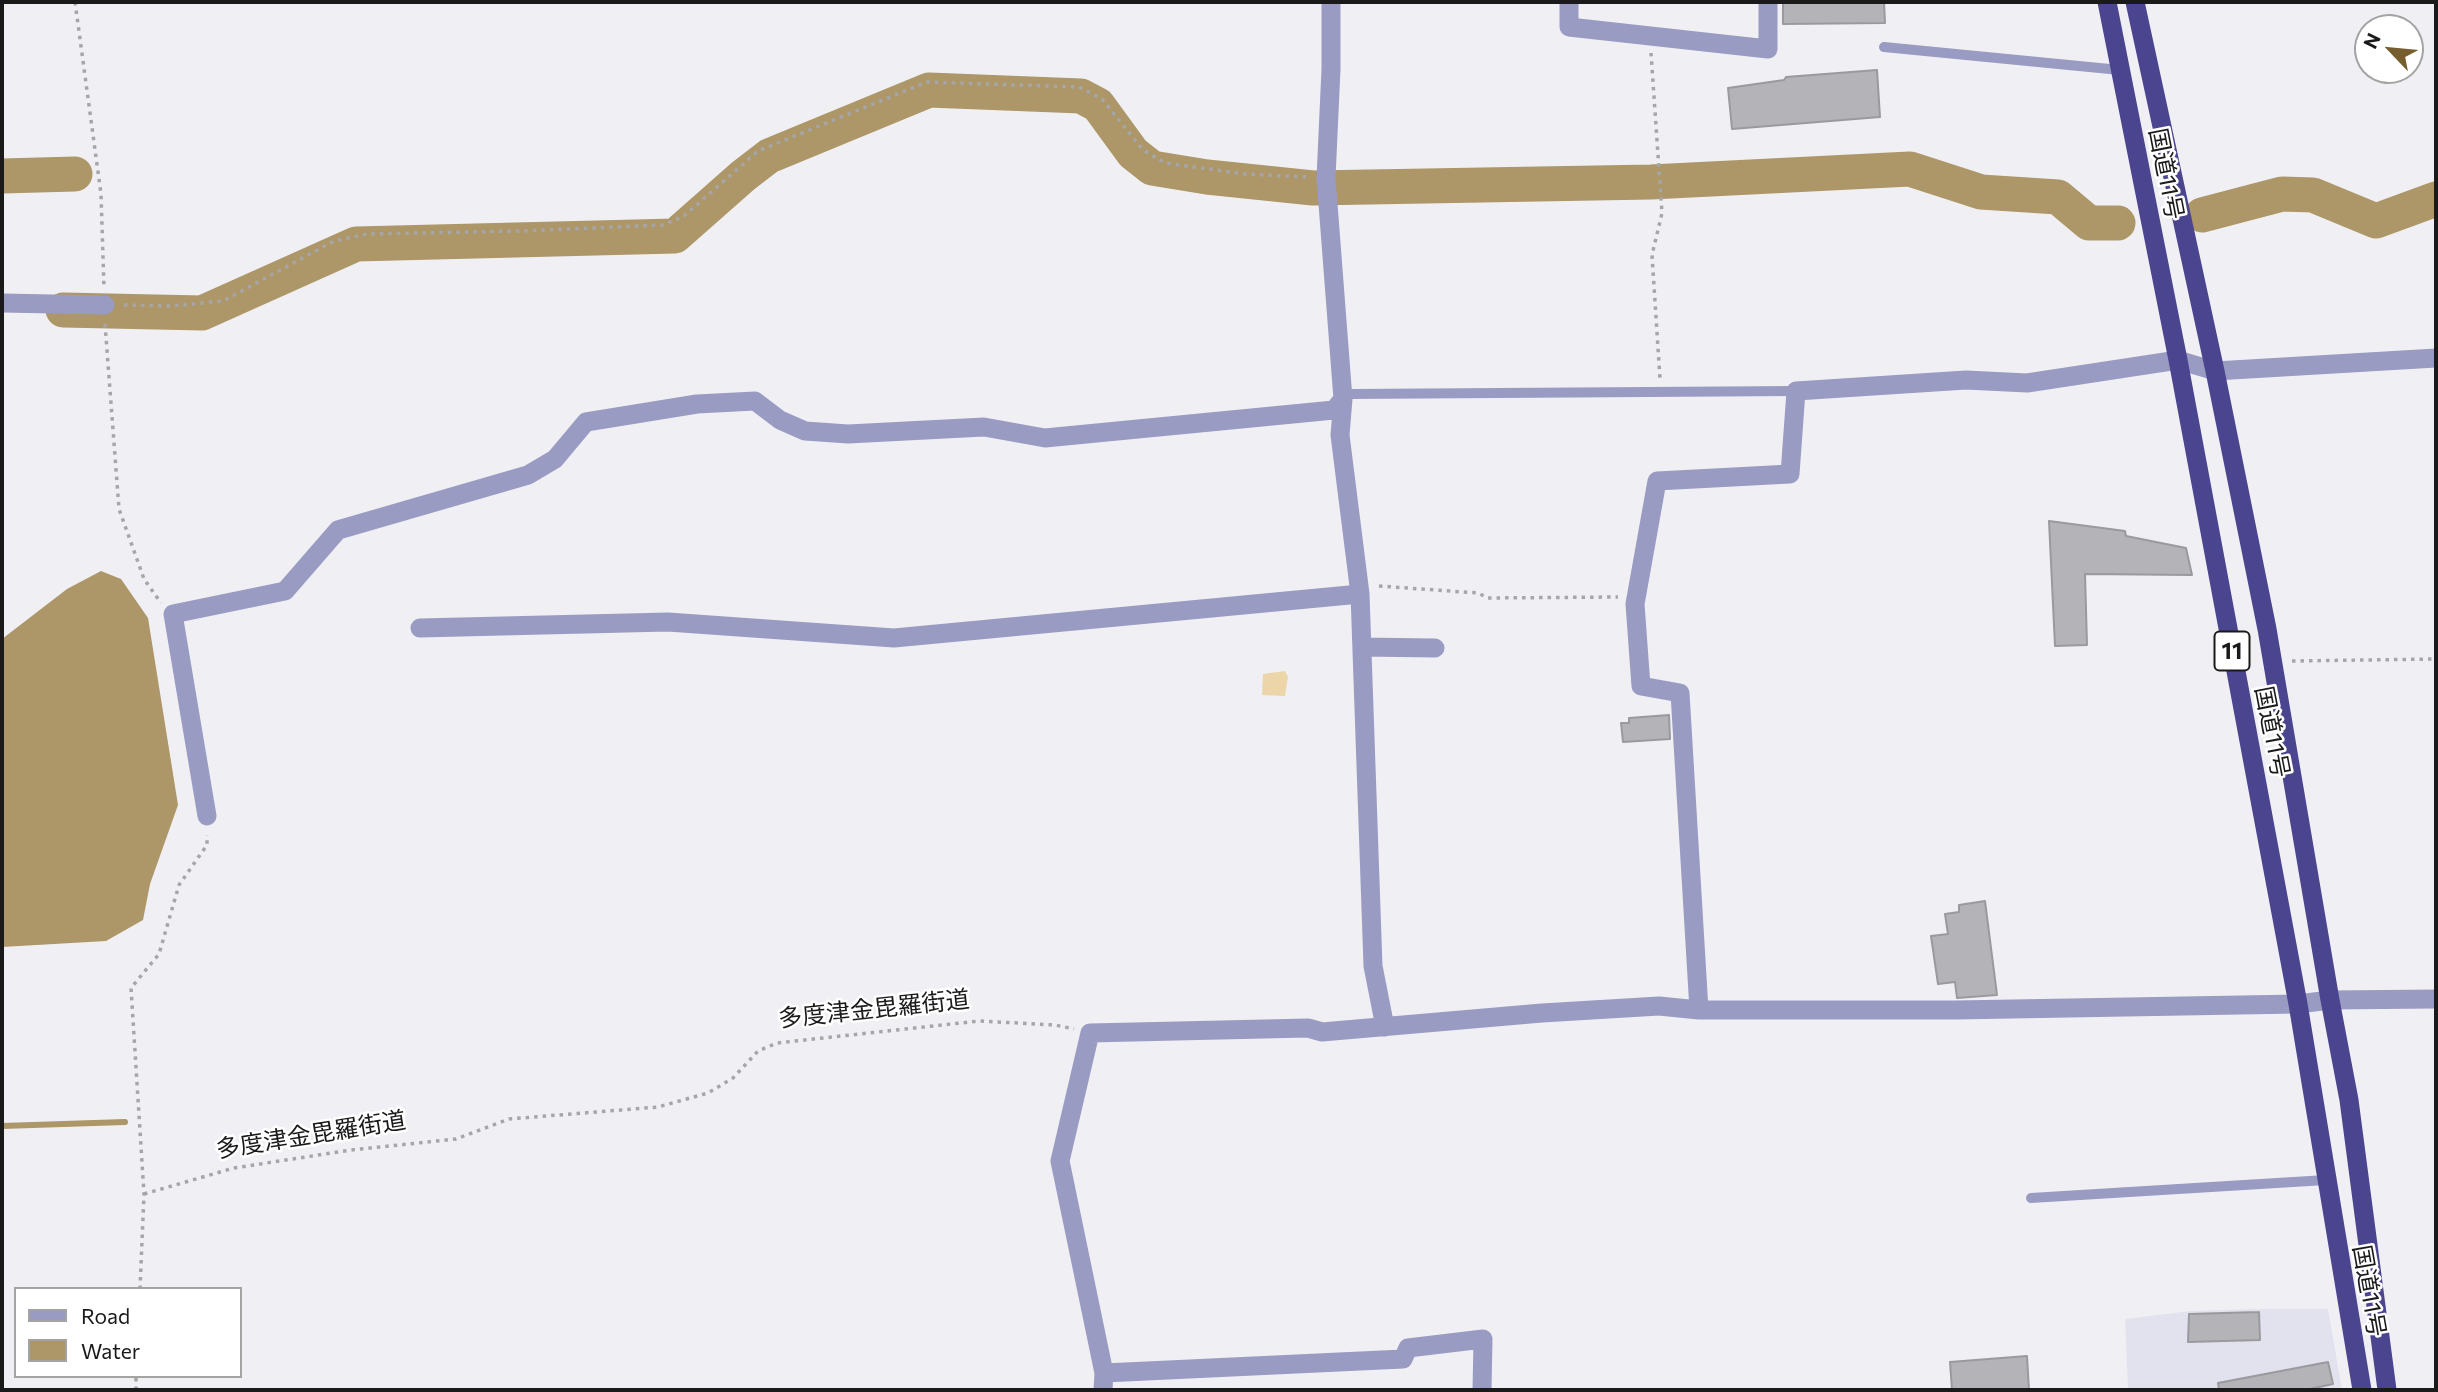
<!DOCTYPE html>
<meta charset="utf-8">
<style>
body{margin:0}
#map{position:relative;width:2438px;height:1392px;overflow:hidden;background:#f0f0f4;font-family:Commissioner,sans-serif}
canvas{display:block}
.frame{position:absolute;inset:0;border:4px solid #1a1a1b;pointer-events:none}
.legend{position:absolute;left:14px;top:1287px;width:228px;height:91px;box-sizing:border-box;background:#fff;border:2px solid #a3a3a4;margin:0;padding:9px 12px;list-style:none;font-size:21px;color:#1a1a1b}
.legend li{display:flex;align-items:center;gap:14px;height:35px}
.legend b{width:35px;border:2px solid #a3a3a4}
.north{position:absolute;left:2354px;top:14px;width:70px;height:70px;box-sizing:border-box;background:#fff;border:2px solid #a3a3a4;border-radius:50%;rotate:296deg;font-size:19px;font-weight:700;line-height:28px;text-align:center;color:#1a1a1b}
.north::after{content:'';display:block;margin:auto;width:24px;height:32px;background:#755d2e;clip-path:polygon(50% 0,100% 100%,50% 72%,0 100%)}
</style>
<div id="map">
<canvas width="2438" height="1392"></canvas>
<div class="frame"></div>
<ul class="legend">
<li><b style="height:9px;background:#9a9bc2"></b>Road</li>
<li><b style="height:19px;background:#ad9667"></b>Water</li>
</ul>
<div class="north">N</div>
</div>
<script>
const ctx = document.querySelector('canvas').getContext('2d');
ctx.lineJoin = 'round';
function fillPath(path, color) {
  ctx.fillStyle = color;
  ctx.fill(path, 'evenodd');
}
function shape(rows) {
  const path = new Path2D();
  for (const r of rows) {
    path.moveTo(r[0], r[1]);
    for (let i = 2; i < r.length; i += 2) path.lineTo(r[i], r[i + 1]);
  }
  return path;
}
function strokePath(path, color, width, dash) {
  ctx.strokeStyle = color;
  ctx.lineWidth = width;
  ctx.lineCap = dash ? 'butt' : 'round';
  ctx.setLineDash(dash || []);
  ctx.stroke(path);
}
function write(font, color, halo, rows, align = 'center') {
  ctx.font = font + ' Commissioner,"Noto Sans JP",sans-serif';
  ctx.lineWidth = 5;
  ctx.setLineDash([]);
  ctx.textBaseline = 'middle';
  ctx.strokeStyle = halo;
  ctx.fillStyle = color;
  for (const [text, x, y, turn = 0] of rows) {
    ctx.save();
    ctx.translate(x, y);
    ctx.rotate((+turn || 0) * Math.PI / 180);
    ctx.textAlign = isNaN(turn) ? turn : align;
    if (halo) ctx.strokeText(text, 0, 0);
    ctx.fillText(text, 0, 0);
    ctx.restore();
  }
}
const built = shape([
 [2251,1309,2328,1309,2342,1390,2128,1390,2125,1319,2191,1311]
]);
const green = shape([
 [1285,671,1288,677,1285,696,1262,695,1263,674]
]);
const water = shape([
 [101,571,121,579,148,618,178,805,150,884,143,920,106,941,2,947,2,639,67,589]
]);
const stream = shape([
 [2,1126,125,1122]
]);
const river = shape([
 [2,176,75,174],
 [2202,215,2282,194,2313,195,2376,221,2436,199],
 [63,310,202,313,356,244,675,236,743,176,769,156,929,90,1081,96,1098,105,1133,153,1152,168,1207,177,1313,188,1651,182,1910,169,1981,192,2058,197,2089,223,2118,223]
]);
const building = shape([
 [1783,2,1884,2,1885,23,1783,24,1783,2],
 [1877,70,1880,117,1732,129,1728,88,1784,80,1786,77,1877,70],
 [2049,521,2125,531,2126,536,2186,548,2192,575,2085,574,2087,645,2055,646,2049,521],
 [1669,715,1670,739,1623,742,1621,723,1629,723,1629,718,1669,715],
 [1985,901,1997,995,1957,998,1955,982,1938,984,1931,936,1948,934,1945,914,1959,912,1959,905,1985,901],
 [2259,1312,2260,1340,2188,1342,2189,1314,2259,1312],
 [2027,1356,2029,1390,1952,1390,1950,1362,2027,1356],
 [2328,1362,2333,1384,2305,1390,2219,1390,2218,1383,2328,1362]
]);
const path = shape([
 [75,2,101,194,104,288],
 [1651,53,1662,213,1652,255,1660,379],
 [124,305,171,306,223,301,334,241,367,234,521,231,663,225,684,216,758,151,927,82,1079,87,1102,99,1143,150,1165,163,1245,174,1309,177],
 [105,324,119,509,144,579,161,603],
 [1379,586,1478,593,1488,598,1618,597],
 [2292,661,2436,659],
 [144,1194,234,1168,351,1150,456,1139,509,1119,658,1107,708,1093,733,1078,758,1051,777,1043,979,1021,1055,1025,1074,1029],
 [140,1289,144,1194,131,988,159,954,179,885,207,845,207,835],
 [136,1390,136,1376]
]);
const service = shape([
 [1884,47,2120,70],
 [1350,394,1796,391],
 [2031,1198,2326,1180]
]);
const minor = shape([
 [1331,2,1331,69,1326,178,1343,399,1340,435,1360,594,1373,966,1385,1027],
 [1569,2,1569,27,1768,49,1768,2],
 [2,303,105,305],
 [420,628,668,622,894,638,1360,594],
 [1363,647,1435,648],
 [207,816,173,614,285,591,338,530,528,475,555,459,586,422,697,404,755,401,780,420,805,431,848,434,984,427,1045,438,1334,410,1343,399],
 [1699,1010,1680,693,1641,686,1635,604,1657,481,1790,474,1796,391,1966,380,2027,383,2178,360],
 [1104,1373,1403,1359,1408,1348,1483,1339,1482,1390],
 [1103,1390,1104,1373,1060,1161,1090,1033,1308,1028,1322,1032,1542,1013,1659,1006,1699,1010,1955,1010,2298,1004,2330,1000,2436,999]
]);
const tertiary = shape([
 [2178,360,2215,371,2436,358]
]);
const trunk = shape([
 [2107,2,2178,360,2298,1004,2362,1390],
 [2135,2,2215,371,2267,629,2330,1000,2349,1100,2387,1390]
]);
const shields = [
 [2232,651,35]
];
const shieldNames = [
 ["11",2232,651]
];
const streetNames = [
 ["国道11号",2166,174,79],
 ["国道11号",2272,732,79],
 ["多度津金毘羅街道",874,1009,-6],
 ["多度津金毘羅街道",311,1135,-9],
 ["国道11号",2369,1291,80]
];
fillPath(built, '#e1e2ed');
fillPath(green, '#ecd5a8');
fillPath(water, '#ad9667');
strokePath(stream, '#ad9667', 6);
strokePath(river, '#ad9667', 35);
fillPath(building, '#b4b4b8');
strokePath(building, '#9a9a9e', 2);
strokePath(path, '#a6a6a9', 3.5, [3.5, 5]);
strokePath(service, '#9a9bc2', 10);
strokePath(minor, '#9a9bc2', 19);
strokePath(tertiary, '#9a9bc2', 19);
strokePath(trunk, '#4b448e', 19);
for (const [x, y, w] of shields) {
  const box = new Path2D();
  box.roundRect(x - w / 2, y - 19.5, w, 39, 5);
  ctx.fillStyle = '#fff';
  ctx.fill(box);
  strokePath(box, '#1a1a1b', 2);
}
write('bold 23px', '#1a1a1b', null, shieldNames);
write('24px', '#1a1a1b', '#fff', streetNames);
</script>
